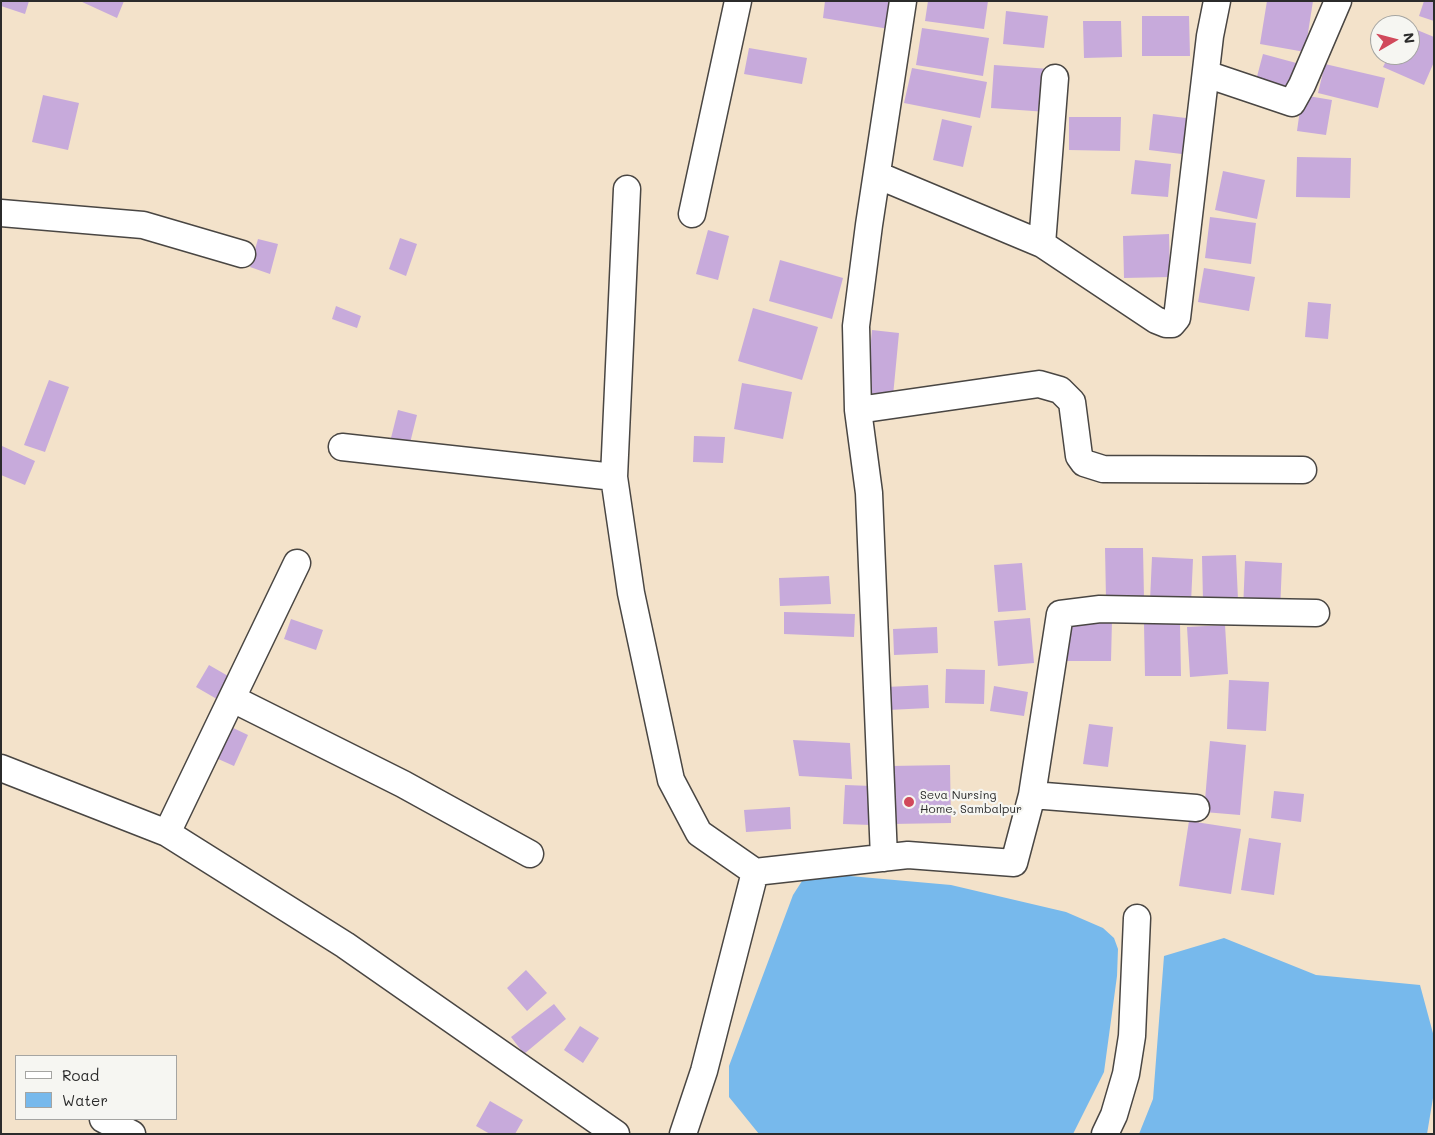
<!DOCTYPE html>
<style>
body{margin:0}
#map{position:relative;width:1435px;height:1135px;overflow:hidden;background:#f3e2ca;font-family:Mali,sans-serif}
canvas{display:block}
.frame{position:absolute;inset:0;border:2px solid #2b2b2b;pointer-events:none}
.legend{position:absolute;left:15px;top:1055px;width:162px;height:65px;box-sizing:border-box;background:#f6f6f2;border:1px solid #a5a5a2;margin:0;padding:6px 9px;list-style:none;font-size:15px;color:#2b2b2b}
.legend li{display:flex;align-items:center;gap:10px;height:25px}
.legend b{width:25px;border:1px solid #a5a5a2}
.north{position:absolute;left:1370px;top:15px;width:50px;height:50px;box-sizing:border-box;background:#f6f6f2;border:1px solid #a5a5a2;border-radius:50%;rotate:82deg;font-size:14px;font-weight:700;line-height:20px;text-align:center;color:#2b2b2b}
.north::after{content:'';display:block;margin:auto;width:18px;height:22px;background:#d1495b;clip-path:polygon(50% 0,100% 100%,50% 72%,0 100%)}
</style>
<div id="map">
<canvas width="1435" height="1135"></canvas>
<div class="frame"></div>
<ul class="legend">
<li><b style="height:6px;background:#fff"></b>Road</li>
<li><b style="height:14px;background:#77b9ec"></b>Water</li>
</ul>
<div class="north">N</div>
</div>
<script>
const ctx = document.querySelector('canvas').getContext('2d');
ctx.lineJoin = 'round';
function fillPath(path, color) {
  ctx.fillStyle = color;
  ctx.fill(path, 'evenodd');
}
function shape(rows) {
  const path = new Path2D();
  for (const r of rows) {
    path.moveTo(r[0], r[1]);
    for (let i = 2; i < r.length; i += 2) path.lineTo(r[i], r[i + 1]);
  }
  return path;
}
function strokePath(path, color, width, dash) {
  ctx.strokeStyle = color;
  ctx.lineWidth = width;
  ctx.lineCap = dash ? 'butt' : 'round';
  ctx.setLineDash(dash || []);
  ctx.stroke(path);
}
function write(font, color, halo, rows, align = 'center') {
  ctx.font = font + ' Mali,sans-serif';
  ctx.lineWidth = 4.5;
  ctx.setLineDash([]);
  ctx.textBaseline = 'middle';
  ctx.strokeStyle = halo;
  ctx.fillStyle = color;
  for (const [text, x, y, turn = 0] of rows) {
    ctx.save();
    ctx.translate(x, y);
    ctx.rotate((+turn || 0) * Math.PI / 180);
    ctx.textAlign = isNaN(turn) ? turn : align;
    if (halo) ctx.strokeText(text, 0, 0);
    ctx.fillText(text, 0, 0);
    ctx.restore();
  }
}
const water = shape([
 [816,873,951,885,1066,912,1103,928,1114,938,1118,949,1117,976,1104,1072,1073,1134,759,1134,729,1097,729,1066,793,895,802,881],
 [1224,938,1316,975,1420,985,1434,1037,1434,1092,1427,1134,1139,1134,1153,1099,1164,956]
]);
const building = shape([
 [1,1,29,1,25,14,1,6],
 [80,1,124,1,117,18],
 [825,1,894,1,889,29,823,18],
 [928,1,988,1,984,29,925,21],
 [1267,1,1313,1,1305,52,1260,44],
 [1424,1,1434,1,1434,21,1419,16],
 [1006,11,1048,16,1044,48,1003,44],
 [1142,16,1189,16,1190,56,1142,56],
 [1083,21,1121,21,1122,57,1084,58],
 [1410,27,1434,37,1434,62,1424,85,1383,67,1389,55,1410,55],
 [922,28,989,38,983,76,916,65],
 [749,48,807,58,802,84,744,74],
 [1263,54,1300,64,1293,93,1255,84],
 [1325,64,1385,78,1378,108,1318,93],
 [994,65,1050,69,1047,112,991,108],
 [912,68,987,82,980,118,904,103],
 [43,95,79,103,68,150,32,142],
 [1302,95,1332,100,1326,135,1297,131],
 [1153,114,1194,119,1190,155,1149,150],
 [1069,117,1121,117,1120,151,1069,150],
 [942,119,972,126,963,167,933,160],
 [1297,157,1351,158,1350,198,1296,197],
 [1135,160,1171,164,1168,197,1131,194],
 [1223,171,1265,180,1257,219,1215,210],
 [1210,217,1256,223,1251,264,1205,258],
 [708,230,729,236,718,280,696,274],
 [1169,234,1170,277,1124,278,1123,236],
 [400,238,417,244,406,276,389,269],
 [258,239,278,244,270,274,250,267],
 [780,260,843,278,832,319,769,301],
 [1204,268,1255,277,1249,311,1198,302],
 [1308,302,1331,304,1328,339,1305,337],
 [336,306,361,316,357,328,332,319],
 [753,308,818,327,802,380,738,361],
 [872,330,899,333,893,396,866,393],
 [49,380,69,387,45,452,24,445],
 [742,383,792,392,783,439,734,429],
 [398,410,417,415,409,447,390,442],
 [694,436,725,437,723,463,693,462],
 [2,446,35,461,25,485,1,475],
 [1105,548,1143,548,1144,598,1106,599],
 [1236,555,1238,600,1203,601,1202,556],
 [1152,557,1193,559,1191,603,1150,601],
 [1245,561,1282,563,1280,612,1243,611],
 [1022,563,1026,610,998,612,994,565],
 [829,576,831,604,780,606,779,578],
 [784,612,855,614,854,637,784,634],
 [1030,618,1034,663,998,666,994,621],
 [291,619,323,630,316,650,284,639],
 [1066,619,1112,620,1111,661,1065,661],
 [1180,623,1181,676,1145,676,1144,624],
 [1225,625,1228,674,1190,677,1187,627],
 [937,627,938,653,894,655,893,629],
 [209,665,235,680,222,702,196,687],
 [946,669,985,670,984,704,945,703],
 [1229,680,1269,682,1266,731,1227,729],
 [928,685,929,708,888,710,886,687],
 [994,686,1028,692,1024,716,990,711],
 [1089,724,1113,727,1108,767,1083,764],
 [229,726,248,735,234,766,216,758],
 [793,740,850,743,852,779,799,776],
 [1210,741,1246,745,1240,815,1204,812],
 [950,765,951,823,891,824,890,766],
 [845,785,872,786,871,825,843,824],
 [1274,791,1304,794,1301,822,1271,818],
 [790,807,791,829,746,832,744,810],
 [1189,821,1241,829,1231,894,1179,886],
 [1249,838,1281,843,1274,895,1241,890],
 [526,970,547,993,527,1011,507,988],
 [554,1004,566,1019,524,1054,511,1037],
 [580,1026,599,1038,583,1063,564,1050],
 [490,1101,523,1120,515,1134,490,1134,476,1126]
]);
const street = shape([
 [1206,74,1292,103,1302,85,1338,1],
 [877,175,1042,244,1156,320,1166,324,1172,324,1177,318,1210,36,1217,1],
 [627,189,614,477,631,593,671,780,699,833,755,872,908,855,1014,863,1032,795,1060,614,1100,609,1316,613],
 [1,213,143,225,242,254],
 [692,214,738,1],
 [1042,244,1055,78],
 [858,410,1039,384,1060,390,1072,402,1079,456,1084,463,1103,469,1303,470],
 [342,447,614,477],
 [233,699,403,784,530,854],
 [1,768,167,833,345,945,616,1134],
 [1032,795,1196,808],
 [167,833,297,563],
 [884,858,869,493,858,410,856,326,869,225,903,1],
 [103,1119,132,1134],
 [683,1134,704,1071,755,872],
 [1105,1134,1114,1115,1126,1074,1132,1036,1137,918]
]);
const markers = [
 [909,802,6,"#d1495b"]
];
const poiNames = [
 ["Seva Nursing",920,795],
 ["Home, Sambalpur",920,809]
];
fillPath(water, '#77b9ec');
fillPath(building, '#c7aadb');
strokePath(street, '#494643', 29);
strokePath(street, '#fff', 26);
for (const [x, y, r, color] of markers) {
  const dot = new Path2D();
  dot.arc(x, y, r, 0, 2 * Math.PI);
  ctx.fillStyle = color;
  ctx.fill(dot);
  strokePath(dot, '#f6f6f2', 2);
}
write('12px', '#2b2b2b', '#f6f6f2', poiNames, 'left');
</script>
